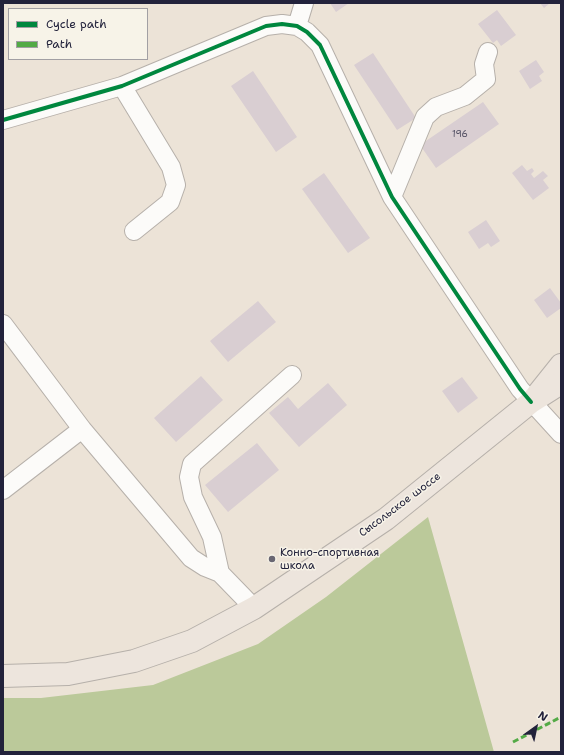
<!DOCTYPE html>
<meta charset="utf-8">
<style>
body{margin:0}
#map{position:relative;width:564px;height:755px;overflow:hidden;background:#ece3d7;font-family:"Shantell Sans",sans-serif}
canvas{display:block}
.frame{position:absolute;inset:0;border:4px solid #22223b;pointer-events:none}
.legend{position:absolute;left:8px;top:8px;width:140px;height:52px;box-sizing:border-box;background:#f7f3e8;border:1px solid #a29fa3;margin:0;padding:5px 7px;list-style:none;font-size:12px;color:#22223b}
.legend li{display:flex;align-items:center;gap:8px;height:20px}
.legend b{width:20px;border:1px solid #a29fa3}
.north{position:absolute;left:516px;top:707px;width:40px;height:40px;-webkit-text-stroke:3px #f7f3e8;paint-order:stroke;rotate:33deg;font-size:11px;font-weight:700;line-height:16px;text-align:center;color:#22223b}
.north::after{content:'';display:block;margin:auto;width:14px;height:18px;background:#22223b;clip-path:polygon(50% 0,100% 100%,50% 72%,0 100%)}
</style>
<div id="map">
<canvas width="564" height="755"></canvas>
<div class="frame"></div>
<ul class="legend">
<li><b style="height:5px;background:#00873e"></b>Cycle path</li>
<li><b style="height:5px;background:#53aa46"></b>Path</li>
</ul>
<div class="north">N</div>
</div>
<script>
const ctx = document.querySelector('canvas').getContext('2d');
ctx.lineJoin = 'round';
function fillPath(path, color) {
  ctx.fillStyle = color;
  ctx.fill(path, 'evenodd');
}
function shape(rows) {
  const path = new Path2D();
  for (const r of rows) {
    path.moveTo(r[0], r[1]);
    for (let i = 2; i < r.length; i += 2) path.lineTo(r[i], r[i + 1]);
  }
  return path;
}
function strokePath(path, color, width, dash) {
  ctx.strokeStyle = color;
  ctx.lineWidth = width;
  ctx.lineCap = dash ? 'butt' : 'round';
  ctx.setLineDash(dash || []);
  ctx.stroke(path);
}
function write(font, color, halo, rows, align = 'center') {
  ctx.font = font + ' "Shantell Sans",sans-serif';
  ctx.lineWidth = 3;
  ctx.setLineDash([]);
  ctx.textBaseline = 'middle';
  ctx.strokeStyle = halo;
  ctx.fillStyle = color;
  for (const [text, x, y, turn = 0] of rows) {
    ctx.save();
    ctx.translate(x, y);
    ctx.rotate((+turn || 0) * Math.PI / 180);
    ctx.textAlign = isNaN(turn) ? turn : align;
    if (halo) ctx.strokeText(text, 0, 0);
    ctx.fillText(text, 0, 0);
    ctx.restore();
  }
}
const forest = shape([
 [428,517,494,752,3,752,3,698,41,698,153,685,258,644,326,597]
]);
const building = shape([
 [330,3,349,3,336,12],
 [540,3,550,3,544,8],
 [497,10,516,35,501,46,497,40,493,43,478,24],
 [373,53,416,118,397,130,354,65],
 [536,60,544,72,539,76,542,81,530,89,519,71],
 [253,71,297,137,276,152,231,86],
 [483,102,499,124,436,168,420,145],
 [522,165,527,171,532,168,534,171,531,174,534,178,543,171,548,176,543,180,549,188,533,200,512,173],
 [324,173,370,238,348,253,302,189],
 [486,220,500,241,491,247,488,243,479,249,468,232],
 [550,288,561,303,561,308,547,318,534,300],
 [258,301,276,322,228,362,210,341],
 [201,376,223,400,176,442,154,418],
 [462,377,478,398,458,413,442,391],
 [328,383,347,405,299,447,269,413,288,397,298,409],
 [257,443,279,470,228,512,205,485]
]);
const minor = shape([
 [297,26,304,3],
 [122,86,171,167,176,185,170,202,134,231],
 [3,120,122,86,266,26,282,24,297,26,307,32,320,45,392,197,520,389,561,434],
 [392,197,425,117,436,107,465,96,486,79,484,64,488,52],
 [3,324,82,429,3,490],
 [82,429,191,558,205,567,220,573,254,608],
 [220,573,212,537,193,497,189,477,192,464,292,375]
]);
const major = shape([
 [533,400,561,365]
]);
const highway = shape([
 [3,676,68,674,134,661,192,641,254,608,386,519,531,402,561,383]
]);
const quiet = shape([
 [513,742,561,717]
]);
const cycleway = shape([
 [3,120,122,86,266,26,282,24,297,26,307,32,320,45,392,197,520,389,531,402]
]);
const markers = [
 [272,559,4,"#696672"]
];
const numberNames = [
 ["196",460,135]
];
const streetNames = [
 ["Сысольское шоссе",400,505,-37]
];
const poiNames = [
 ["Конно-спортивная",280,553],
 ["школа",280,566]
];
fillPath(forest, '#bbc99a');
fillPath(building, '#d9ced2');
strokePath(minor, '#b6b0aa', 20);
strokePath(major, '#b6b0aa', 24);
strokePath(highway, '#b6b0aa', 24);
strokePath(minor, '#fcfbf9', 18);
strokePath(major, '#ede5dd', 22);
strokePath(highway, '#ede5dd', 22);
strokePath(quiet, '#53aa46', 3, [6, 3]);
strokePath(cycleway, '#00873e', 4);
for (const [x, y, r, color] of markers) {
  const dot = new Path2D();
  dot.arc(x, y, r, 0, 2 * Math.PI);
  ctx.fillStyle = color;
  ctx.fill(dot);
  strokePath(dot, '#f7f3e8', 1.5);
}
write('9px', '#504d61', null, numberNames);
write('11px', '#22223b', '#f7f3e8', streetNames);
write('11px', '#22223b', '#f7f3e8', poiNames, 'left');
</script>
